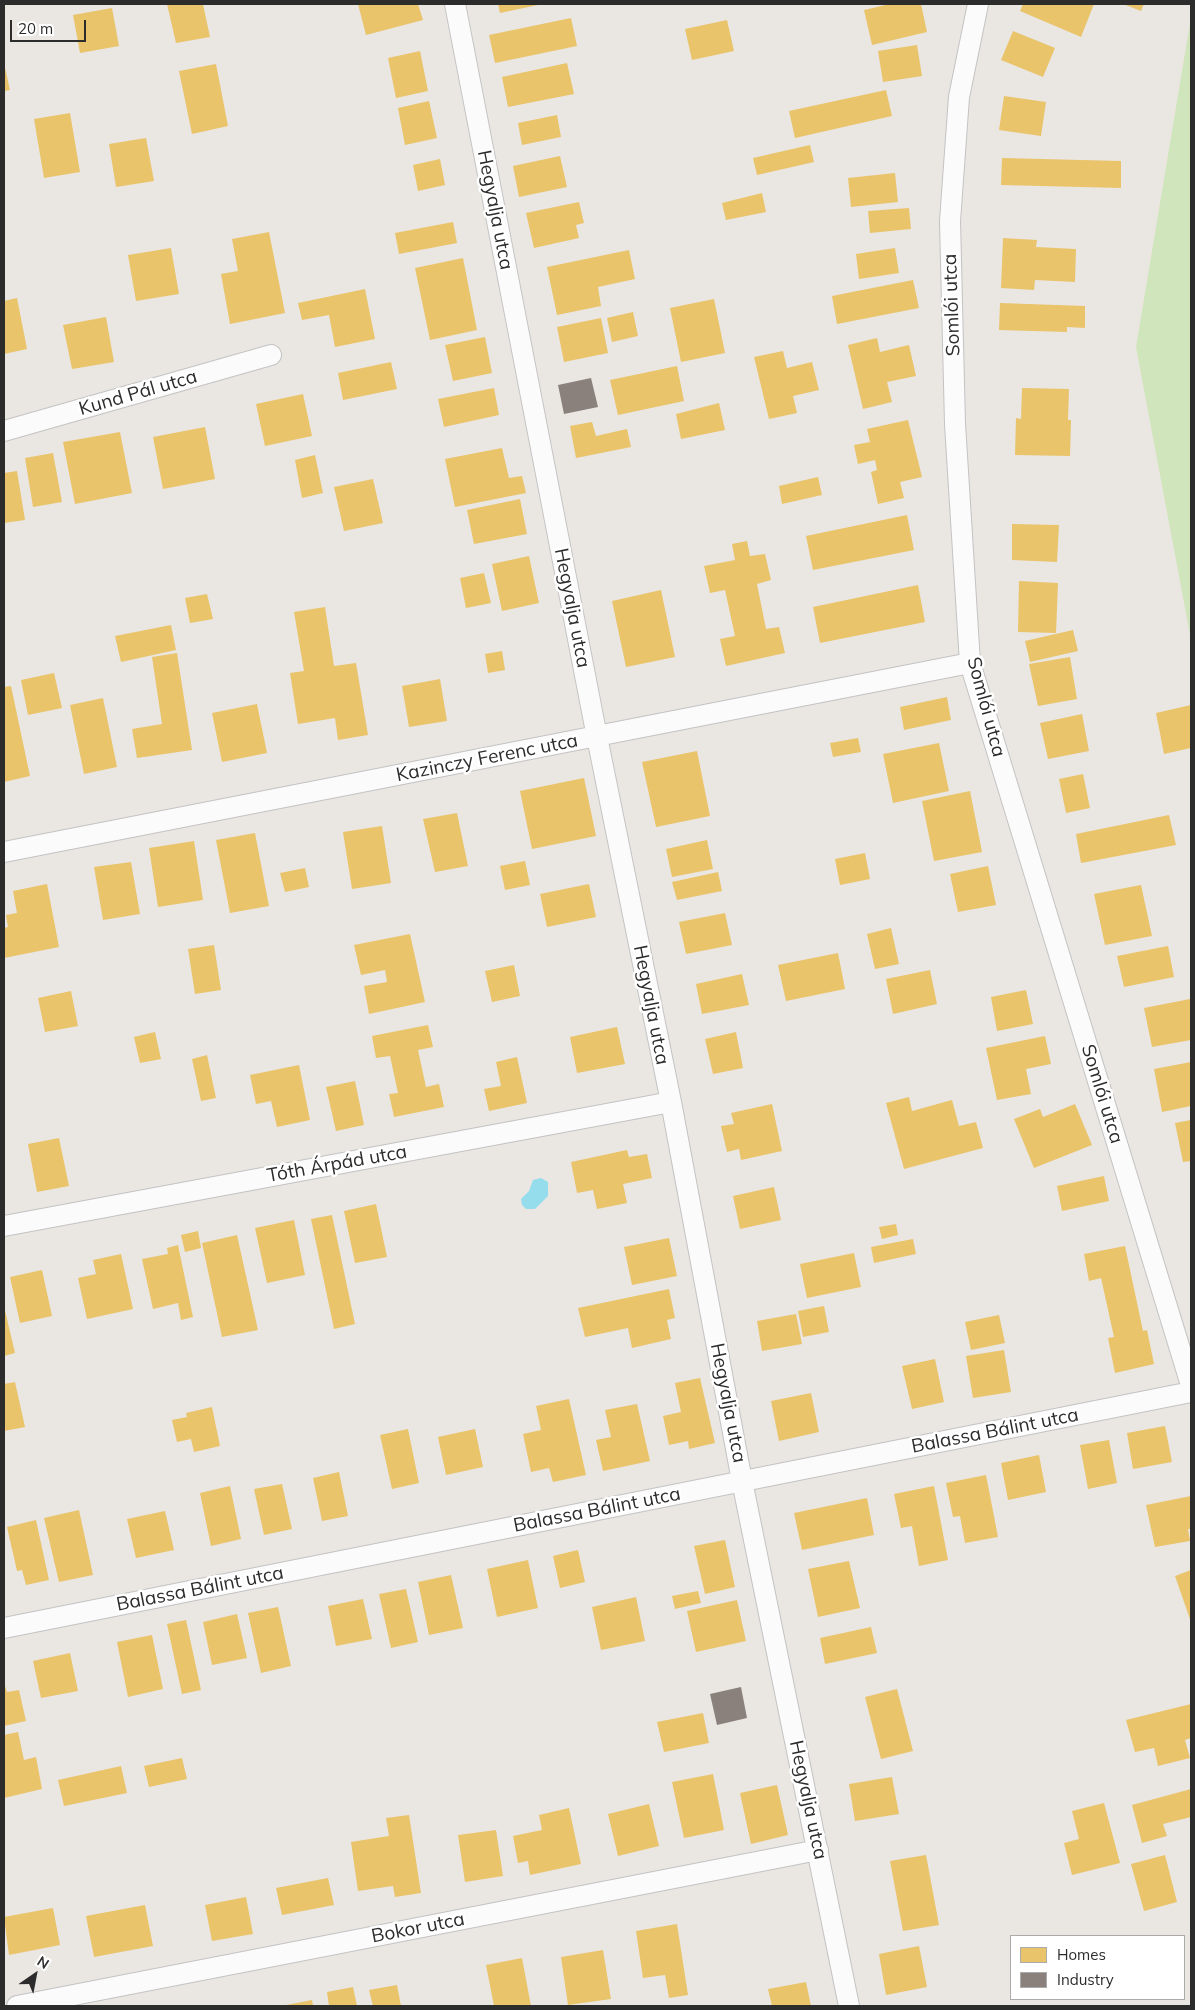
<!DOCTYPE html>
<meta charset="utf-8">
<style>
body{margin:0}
#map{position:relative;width:1195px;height:2010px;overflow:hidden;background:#eae6e2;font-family:Mulish,sans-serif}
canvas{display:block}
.frame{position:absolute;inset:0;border:5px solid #2c2c2c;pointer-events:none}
.legend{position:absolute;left:1010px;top:1935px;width:175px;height:65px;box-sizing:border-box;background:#fff;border:1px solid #ababab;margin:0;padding:6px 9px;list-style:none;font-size:15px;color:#2c2c2c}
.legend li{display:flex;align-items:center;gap:10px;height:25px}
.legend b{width:25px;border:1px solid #ababab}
.north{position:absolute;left:10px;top:1950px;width:50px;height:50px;-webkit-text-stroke:4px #fff;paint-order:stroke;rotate:33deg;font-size:14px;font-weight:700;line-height:20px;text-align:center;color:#2c2c2c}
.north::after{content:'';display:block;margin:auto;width:18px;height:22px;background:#2c2c2c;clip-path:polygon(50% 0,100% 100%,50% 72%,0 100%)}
.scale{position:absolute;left:10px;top:20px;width:76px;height:22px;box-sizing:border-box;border:2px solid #2c2c2c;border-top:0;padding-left:6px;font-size:15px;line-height:18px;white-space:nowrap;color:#2c2c2c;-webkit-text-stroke:4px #fff;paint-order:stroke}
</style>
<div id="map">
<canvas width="1195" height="2010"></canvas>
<div class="frame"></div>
<ul class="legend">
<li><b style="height:14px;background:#e9c46a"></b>Homes</li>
<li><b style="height:14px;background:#8a817c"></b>Industry</li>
</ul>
<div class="north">N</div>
<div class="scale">20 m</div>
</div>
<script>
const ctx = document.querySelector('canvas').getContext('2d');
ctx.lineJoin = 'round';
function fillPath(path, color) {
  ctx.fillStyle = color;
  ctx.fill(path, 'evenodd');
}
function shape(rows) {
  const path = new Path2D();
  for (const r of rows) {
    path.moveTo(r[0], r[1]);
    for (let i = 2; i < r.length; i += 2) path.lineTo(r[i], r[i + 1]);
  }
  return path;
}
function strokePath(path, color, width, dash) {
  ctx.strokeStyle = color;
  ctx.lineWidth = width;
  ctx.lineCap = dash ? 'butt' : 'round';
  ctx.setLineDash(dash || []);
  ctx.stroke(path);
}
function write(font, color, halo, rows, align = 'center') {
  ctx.font = font + ' Mulish,sans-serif';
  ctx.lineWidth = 5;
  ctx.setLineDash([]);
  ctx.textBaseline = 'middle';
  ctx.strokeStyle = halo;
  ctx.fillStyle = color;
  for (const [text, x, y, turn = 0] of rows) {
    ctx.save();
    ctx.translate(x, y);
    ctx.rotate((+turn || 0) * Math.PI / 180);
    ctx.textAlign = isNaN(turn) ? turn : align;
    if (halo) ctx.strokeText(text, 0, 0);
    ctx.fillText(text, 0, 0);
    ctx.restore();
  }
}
const green = shape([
 [1191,17,1191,640,1136,347]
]);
const water = shape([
 [541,1178,548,1182,548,1196,535,1209,526,1209,522,1205,521,1199,529,1191,533,1180]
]);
const homes = shape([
 [167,4,203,4,210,37,176,43],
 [358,4,418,4,423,20,366,35],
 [498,4,538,4,538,5,500,13],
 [890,4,921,4,927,32,872,45,864,10],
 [1023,4,1094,4,1081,37,1020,11],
 [1123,4,1144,4,1141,11],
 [112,8,119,46,80,53,73,15],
 [571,18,577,46,495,63,489,35],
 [727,20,734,51,692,60,685,29],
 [1013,31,1055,48,1043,77,1001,60],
 [917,45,922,76,883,82,878,51],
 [420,51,428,91,396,98,388,58],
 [4,63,10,90,4,91],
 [567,63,574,94,508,107,502,77],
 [216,64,228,126,192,134,179,71],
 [886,90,892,116,795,138,789,111],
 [1004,96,1046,102,1041,136,999,130],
 [429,101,437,138,405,145,398,108],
 [70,113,80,172,44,178,34,119],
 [557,115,561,137,522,145,518,123],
 [146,138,154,181,116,187,109,144],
 [810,145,814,162,757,175,753,158],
 [560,156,567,187,519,197,513,166],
 [1002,158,1121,161,1121,188,1001,185],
 [440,159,445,185,418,191,413,165],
 [895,173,898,202,851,207,848,178],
 [762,193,766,212,726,220,722,203],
 [579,202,584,223,576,225,579,238,534,248,526,213],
 [909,208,911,229,870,233,868,211],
 [453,222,457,243,399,254,395,233],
 [269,232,285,313,230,324,221,274,238,271,232,239],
 [1003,238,1037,240,1036,247,1076,249,1075,282,1035,280,1034,290,1001,288],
 [171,248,179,294,136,301,128,255],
 [895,248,899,273,859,279,856,254],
 [629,250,635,279,598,287,601,306,557,315,547,267],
 [463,258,477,330,430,340,415,268],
 [913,280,919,308,837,324,832,296],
 [365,289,375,339,335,347,329,315,302,320,298,303],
 [17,298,27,349,4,354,4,301],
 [714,299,725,353,681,362,670,308],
 [1000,303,1085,306,1085,328,1067,327,1067,332,999,330],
 [633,312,638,336,612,342,607,318],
 [106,317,114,362,72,369,63,325],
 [601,318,608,353,564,362,557,327],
 [485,337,492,373,453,381,445,345],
 [877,338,880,352,909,345,916,376,887,382,892,402,863,409,848,345],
 [783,351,787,368,812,362,819,390,793,396,797,413,769,419,754,357],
 [391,362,397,389,343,400,338,373],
 [677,366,684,401,618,415,610,380],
 [494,388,499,415,444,427,438,399],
 [1022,388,1069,389,1068,420,1071,420,1070,456,1015,455,1016,418,1021,419],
 [303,394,312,436,265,446,256,404],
 [719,403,725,430,681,439,676,414],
 [908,420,922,477,900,482,904,498,878,504,871,472,877,470,875,460,858,464,854,445,870,442,867,429],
 [592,422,596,436,627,429,631,447,576,458,570,426],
 [205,427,215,479,163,489,153,437],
 [120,432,132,493,75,504,63,442],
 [502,448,509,478,522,476,526,493,455,507,445,459],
 [53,453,62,502,33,507,25,458],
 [315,455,323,493,302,498,295,460],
 [17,471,25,520,4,523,4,473],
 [818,477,822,495,782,504,779,486],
 [373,479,383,523,344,531,334,487],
 [520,499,527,534,474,544,467,510],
 [907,515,914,550,813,570,806,536],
 [1012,524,1059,525,1057,562,1012,560],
 [747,541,750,556,765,554,771,580,757,584,766,629,779,627,785,653,726,666,720,639,735,636,725,590,710,593,704,566,735,560,732,544],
 [529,556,539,603,502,611,492,564],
 [484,573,491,603,466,608,460,578],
 [1019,581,1058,583,1056,633,1018,632],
 [918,585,925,622,820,643,813,607],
 [661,590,675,657,626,667,612,601],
 [207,594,213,619,190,623,185,598],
 [325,607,334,666,356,663,368,735,338,740,335,718,298,724,290,673,304,671,294,612],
 [171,625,176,650,121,662,115,636],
 [1073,630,1078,651,1030,662,1025,641],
 [502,651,505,670,488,673,485,654],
 [177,653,192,750,137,758,132,729,162,724,152,657],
 [1070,657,1077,699,1038,706,1029,664],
 [54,673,62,708,28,715,21,680],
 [440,679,447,721,409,727,402,686],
 [11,686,30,776,4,782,4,687],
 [947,697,951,720,904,730,900,707],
 [103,698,117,767,84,774,70,705],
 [257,704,267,753,222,762,212,713],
 [1191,705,1191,748,1164,754,1156,713],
 [1082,714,1089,751,1048,759,1040,723],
 [858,738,861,752,833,757,830,743],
 [939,743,949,791,893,803,883,754],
 [697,751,710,816,656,827,642,762],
 [1083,774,1090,808,1066,813,1059,779],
 [584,778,596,836,532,849,520,791],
 [970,791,982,852,934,861,922,801],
 [457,813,468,866,435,872,423,819],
 [1169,815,1176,845,1081,863,1076,834],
 [382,826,391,883,352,889,343,832],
 [255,833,269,906,230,913,216,840],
 [707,840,713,869,672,877,666,849],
 [194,841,203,900,158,907,149,848],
 [865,853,870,879,840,885,835,859],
 [525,861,530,885,505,890,500,866],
 [131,862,140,914,103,920,94,867],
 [988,866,996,905,958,912,950,874],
 [305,868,309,887,285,892,280,873],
 [718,872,722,891,677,900,672,882],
 [47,884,59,947,4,958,4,928,8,927,6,915,17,913,13,891],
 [589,884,596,917,547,927,540,894],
 [1141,885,1152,936,1105,945,1094,894],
 [725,913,732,945,686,954,679,922],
 [891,928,899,964,875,969,867,934],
 [410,934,425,1002,369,1014,364,986,387,982,385,970,361,975,354,945],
 [214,945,221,990,195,994,188,949],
 [1168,946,1174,977,1124,987,1117,956],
 [838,953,845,989,786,1001,778,965],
 [514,965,520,996,492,1002,485,971],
 [930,970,937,1004,893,1014,886,979],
 [742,974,749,1005,702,1014,696,984],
 [1026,990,1033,1024,997,1031,991,997],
 [71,991,78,1026,45,1032,38,998],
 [1190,999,1191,1040,1152,1047,1144,1008],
 [428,1025,433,1047,418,1050,426,1087,439,1084,444,1107,394,1117,389,1094,398,1093,390,1056,376,1058,372,1036],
 [617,1027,625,1064,577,1073,570,1037],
 [155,1032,161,1059,140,1063,134,1037],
 [736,1032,743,1068,713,1074,705,1039],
 [1045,1036,1051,1064,1026,1069,1031,1094,997,1100,986,1048],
 [207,1055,216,1098,201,1101,192,1059],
 [517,1057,527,1103,489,1111,484,1089,501,1086,496,1062],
 [1191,1062,1191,1106,1162,1112,1154,1069],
 [299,1065,310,1120,277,1127,271,1101,256,1104,250,1075],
 [355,1081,364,1125,336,1131,326,1087],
 [909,1097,912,1111,952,1100,959,1126,976,1122,983,1148,904,1169,886,1103],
 [772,1104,782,1151,741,1160,739,1149,727,1152,721,1126,734,1124,731,1113],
 [1075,1104,1092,1145,1034,1168,1014,1119,1040,1109,1043,1117],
 [1191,1120,1191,1161,1183,1162,1175,1123],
 [59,1138,69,1186,37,1192,28,1144],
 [627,1150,629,1157,647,1154,652,1178,623,1184,627,1203,597,1209,593,1190,577,1193,571,1162],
 [1104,1176,1109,1201,1062,1211,1057,1186],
 [774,1187,781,1220,740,1229,733,1196],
 [376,1204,387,1257,355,1263,344,1211],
 [332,1215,355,1324,334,1329,311,1219],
 [294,1220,305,1275,267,1283,255,1228],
 [896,1224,898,1235,882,1239,879,1227],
 [198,1231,201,1248,185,1252,181,1235],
 [237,1235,258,1330,222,1337,202,1243],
 [669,1238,677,1276,632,1285,624,1247],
 [913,1239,916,1254,874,1263,871,1247],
 [178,1245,193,1317,181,1320,178,1303,153,1309,142,1259,168,1254,167,1248],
 [1125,1246,1143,1331,1147,1330,1154,1364,1115,1373,1108,1338,1114,1337,1101,1278,1089,1281,1084,1254],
 [854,1253,861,1287,807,1298,800,1264],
 [121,1254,133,1309,87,1319,78,1278,96,1274,93,1260],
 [42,1270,52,1316,20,1323,10,1277],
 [669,1289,675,1318,667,1320,671,1339,632,1348,628,1328,585,1337,578,1308],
 [4,1306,15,1353,4,1356],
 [824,1306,829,1332,803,1337,798,1311],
 [796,1314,802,1344,762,1351,757,1321],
 [999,1315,1005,1343,971,1350,965,1322],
 [1004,1350,1011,1392,973,1398,966,1356],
 [935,1359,944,1402,912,1409,902,1366],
 [700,1378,715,1443,689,1449,688,1441,669,1445,663,1416,681,1412,675,1383],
 [15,1382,25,1427,4,1431,4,1384],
 [811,1393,819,1432,779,1441,771,1401],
 [569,1399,586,1475,553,1482,549,1468,531,1472,523,1434,541,1430,536,1406],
 [637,1404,650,1461,603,1471,596,1440,611,1437,605,1410],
 [212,1407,220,1446,194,1452,191,1439,177,1442,172,1420,187,1417,186,1413],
 [1165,1426,1172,1462,1133,1469,1127,1433],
 [408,1429,419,1483,392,1489,380,1435],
 [475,1429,483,1467,446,1475,438,1437],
 [1109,1440,1117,1483,1088,1489,1080,1445],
 [1039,1455,1046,1492,1008,1500,1001,1463],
 [339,1472,348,1516,322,1521,313,1478],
 [986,1475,998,1537,965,1543,960,1516,953,1517,946,1483],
 [282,1484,292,1529,264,1535,254,1489],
 [230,1486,241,1539,211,1546,200,1493],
 [934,1486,948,1560,919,1566,912,1526,901,1528,894,1494],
 [1191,1496,1191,1529,1188,1529,1190,1541,1155,1547,1146,1505],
 [867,1498,874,1535,802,1550,794,1513],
 [79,1510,93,1575,59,1582,44,1518],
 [165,1511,174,1550,136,1558,127,1519],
 [36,1520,49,1580,26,1585,22,1570,17,1571,7,1527],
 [725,1540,735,1587,705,1594,694,1546],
 [578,1550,585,1582,560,1588,553,1556],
 [528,1560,538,1608,497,1617,487,1569],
 [849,1561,860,1608,818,1617,808,1569],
 [1191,1570,1191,1622,1175,1576],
 [451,1575,463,1628,429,1635,418,1582],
 [406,1589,418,1642,391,1648,379,1594],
 [698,1591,701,1603,675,1609,672,1596],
 [636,1597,645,1641,601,1650,592,1607],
 [363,1599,372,1639,336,1646,328,1606],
 [737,1600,746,1641,696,1652,687,1611],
 [278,1607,291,1666,261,1673,248,1613],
 [237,1614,247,1658,212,1665,203,1622],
 [186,1620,201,1690,182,1694,167,1624],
 [871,1627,877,1653,825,1664,820,1638],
 [152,1635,163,1689,128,1697,117,1642],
 [70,1653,78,1691,41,1698,33,1661],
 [4,1683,7,1692,19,1690,26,1721,4,1726],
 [897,1689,913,1751,881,1759,865,1697],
 [1191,1704,1191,1738,1185,1740,1190,1758,1158,1766,1154,1748,1135,1752,1126,1720],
 [703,1713,709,1743,664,1752,657,1722],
 [18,1732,24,1760,36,1757,42,1789,4,1798,4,1735],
 [182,1758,187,1779,149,1787,144,1766],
 [121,1766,127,1793,64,1806,58,1780],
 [713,1774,724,1830,684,1838,672,1782],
 [892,1777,899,1814,855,1821,849,1784],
 [777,1785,788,1835,751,1844,740,1793],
 [1191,1789,1191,1817,1163,1824,1167,1836,1142,1843,1132,1805],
 [1104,1803,1120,1863,1072,1875,1064,1843,1079,1839,1072,1811],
 [649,1804,659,1846,618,1856,608,1814],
 [569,1808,581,1864,530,1875,528,1861,518,1863,513,1836,542,1830,539,1815],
 [409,1815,421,1893,395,1897,393,1886,358,1891,351,1842,389,1836,386,1818],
 [496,1830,503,1876,465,1882,458,1835],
 [926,1855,939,1925,903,1931,890,1861],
 [1165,1855,1177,1902,1144,1911,1131,1864],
 [328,1878,334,1905,282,1915,276,1888],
 [246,1897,253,1934,212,1941,205,1905],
 [145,1905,153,1946,94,1957,86,1916],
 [53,1908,60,1945,9,1955,4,1917],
 [677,1924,688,1995,669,1998,665,1975,643,1978,636,1931],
 [919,1946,927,1987,886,1995,879,1954],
 [603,1950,611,1999,568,2005,561,1957],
 [522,1958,531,2006,494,2006,486,1965],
 [806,1982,811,2006,772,2006,768,1989],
 [397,1985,401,2006,373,2006,369,1990],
 [353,1987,357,2006,329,2006,327,1992],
 [312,2000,313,2006,286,2006,286,2005]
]);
const industry = shape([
 [591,378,598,407,564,414,558,385],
 [741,1687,747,1718,717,1725,710,1694]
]);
const street = shape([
 [455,4,597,737,671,1102,742,1481,849,2006],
 [978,4,959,97,950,221,955,424,970,663,1191,1385],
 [4,431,271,355],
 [4,852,970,663],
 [4,1226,671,1102],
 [4,1628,1191,1392],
 [17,2006,818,1850]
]);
const streetNames = [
 ["Hegyalja utca",495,210,79],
 ["Somlói utca",952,305,-92],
 ["Kund Pál utca",138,393,-16],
 ["Hegyalja utca",572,608,79],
 ["Somlói utca",986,707,75],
 ["Kazinczy Ferenc utca",487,758,-11],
 ["Hegyalja utca",651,1005,79],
 ["Somlói utca",1102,1094,73],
 ["Tóth Árpád utca",337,1164,-10],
 ["Hegyalja utca",728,1403,79],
 ["Balassa Bálint utca",995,1431,-11],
 ["Balassa Bálint utca",597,1510,-11],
 ["Balassa Bálint utca",200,1589,-11],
 ["Hegyalja utca",808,1800,78],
 ["Bokor utca",418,1928,-11]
];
fillPath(green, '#d0e5bb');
fillPath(water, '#95ddec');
fillPath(homes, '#e9c46a');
fillPath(industry, '#8a817c');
strokePath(street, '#c4c3c3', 22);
strokePath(street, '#fcfbfb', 20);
write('19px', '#2c2c2c', '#fff', streetNames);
</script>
